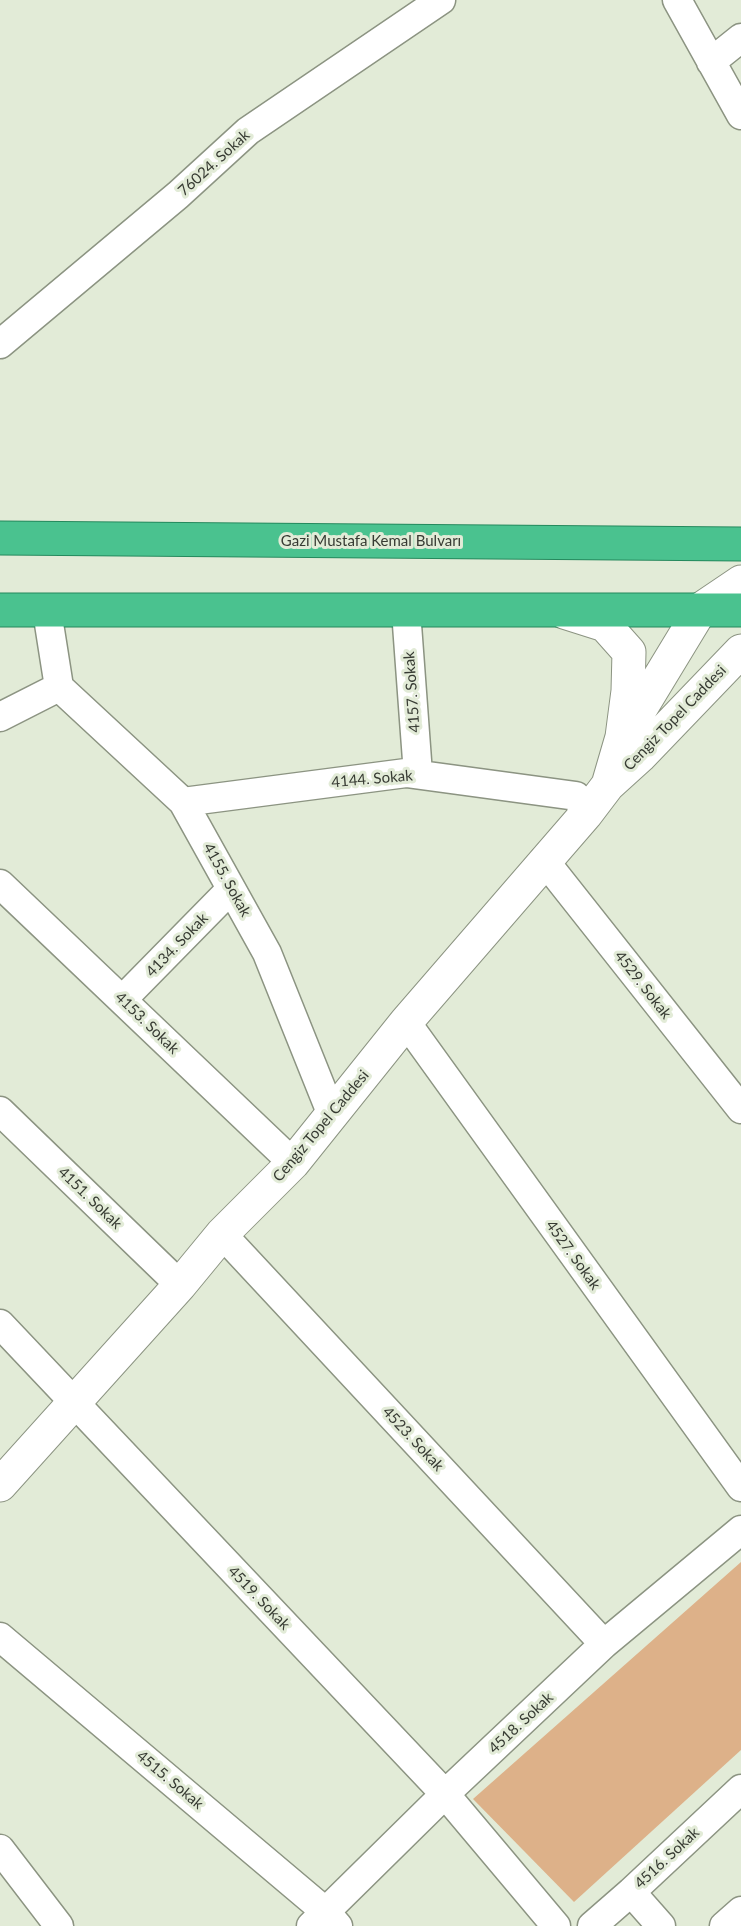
<!DOCTYPE html>
<meta charset="utf-8">
<style>
body{margin:0}
canvas{display:block;background:#e2ebd7}
</style>
<canvas width="741" height="1926"></canvas>
<script>
const ctx = document.querySelector('canvas').getContext('2d');
ctx.lineJoin = 'round';
function fillPath(path, color) {
  ctx.fillStyle = color;
  ctx.fill(path, 'evenodd');
}
function shape(rows) {
  const path = new Path2D();
  for (const r of rows) {
    path.moveTo(r[0], r[1]);
    for (let i = 2; i < r.length; i += 2) path.lineTo(r[i], r[i + 1]);
  }
  return path;
}
function strokePath(path, color, width, dash) {
  ctx.strokeStyle = color;
  ctx.lineWidth = width;
  ctx.lineCap = dash ? 'butt' : 'round';
  ctx.setLineDash(dash || []);
  ctx.stroke(path);
}
function write(font, color, halo, rows, align = 'center') {
  ctx.font = font + ' Lato,sans-serif';
  ctx.lineWidth = 6;
  ctx.setLineDash([]);
  ctx.textBaseline = 'middle';
  ctx.strokeStyle = halo;
  ctx.fillStyle = color;
  for (const [text, x, y, turn = 0] of rows) {
    ctx.save();
    ctx.translate(x, y);
    ctx.rotate((+turn || 0) * Math.PI / 180);
    ctx.textAlign = isNaN(turn) ? turn : align;
    if (halo) ctx.strokeText(text, 0, 0);
    ctx.fillText(text, 0, 0);
    ctx.restore();
  }
}
const green = shape([
 [741,1562,741,1750,574,1902,473,1799]
]);
const minor = shape([
 [677,0,741,115],
 [711,62,741,38],
 [0,344,178,195,248,131,441,0],
 [47,611,59,687,183,802,267,953,332,1115],
 [406,611,418,774],
 [0,717,59,687],
 [183,802,406,773,576,796,586,814],
 [544,860,741,1109],
 [0,884,293,1163],
 [122,1000,231,889],
 [406,1022,741,1487],
 [0,1111,180,1285],
 [222,1234,604,1644],
 [0,1324,445,1794,556,1926],
 [0,1637,326,1912,338,1926],
 [0,1849,59,1926],
 [631,1892,661,1926],
 [311,1926,445,1794,604,1644,741,1530],
 [592,1926,631,1892,741,1789],
 [724,1926,741,1911]
]);
const tertiary = shape([
 [564,612,605,625,629,652,628,691,622,737,608,785],
 [627,731,701,609,741,582],
 [0,1485,180,1285,222,1234,293,1163,406,1022,586,814,608,785,640,756,741,651]
]);
const trunk = shape([
 [0,538,741,544],
 [0,610,741,610]
]);
const streetNames = [
 ["76024. Sokak",214,163,-42],
 ["Gazi Mustafa Kemal Bulvarı",371,541],
 ["4157. Sokak",412,692,-94],
 ["Cengiz Topel Caddesi",675,718,-46],
 ["4144. Sokak",372,779,-5],
 ["4155. Sokak",227,880,61],
 ["4134. Sokak",177,945,-46],
 ["4529. Sokak",643,985,52],
 ["4153. Sokak",147,1023,44],
 ["Cengiz Topel Caddesi",321,1126,-50],
 ["4151. Sokak",90,1198,44],
 ["4527. Sokak",573,1255,54],
 ["4523. Sokak",413,1439,47],
 ["4519. Sokak",259,1598,46],
 ["4518. Sokak",521,1723,-43],
 ["4515. Sokak",170,1780,40],
 ["4516. Sokak",667,1858,-43]
];
fillPath(green, '#ddb189');
strokePath(minor, '#8c9482', 31);
strokePath(tertiary, '#8c9482', 35);
strokePath(trunk, '#25895d', 35);
strokePath(minor, '#fff', 28);
strokePath(tertiary, '#fff', 33);
strokePath(trunk, '#4ac28f', 33);
write('15px', '#373b33', '#e2ebd7', streetNames);
</script>
